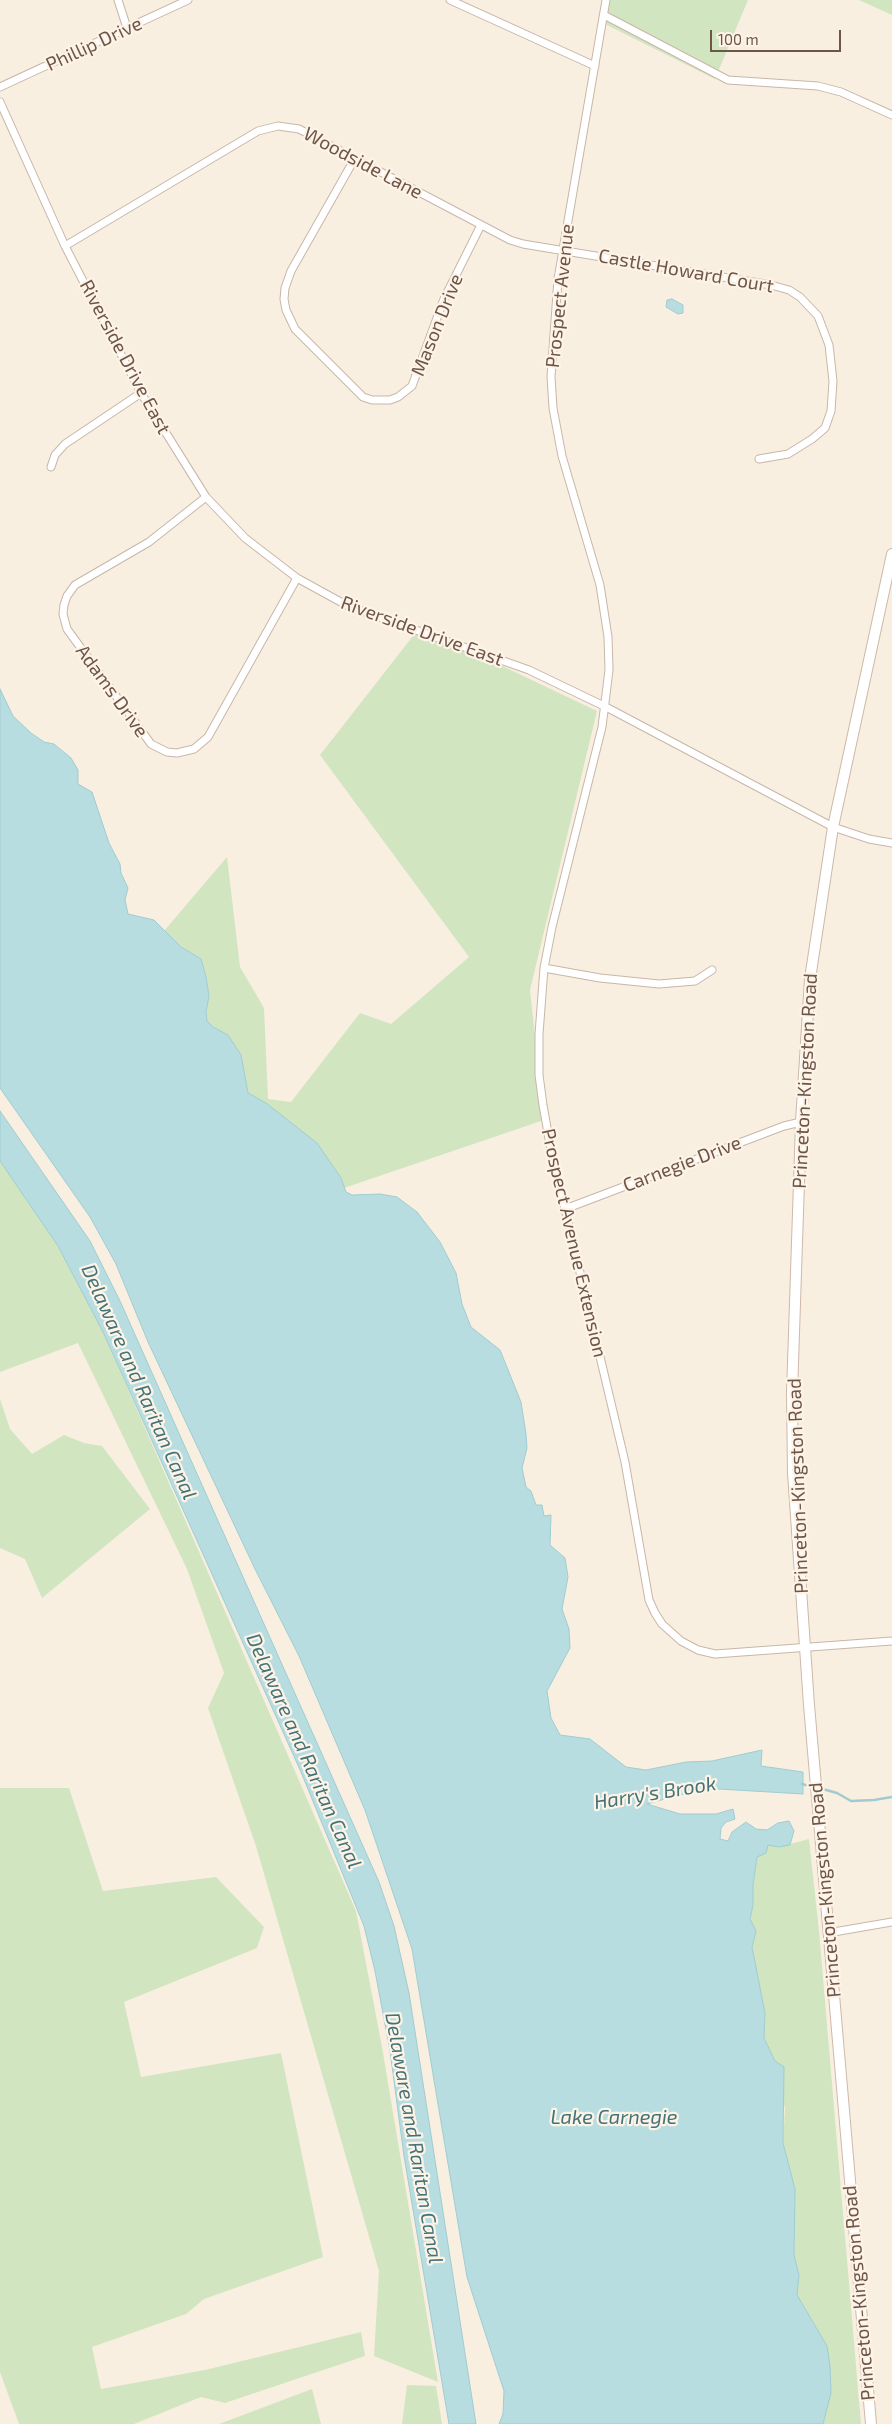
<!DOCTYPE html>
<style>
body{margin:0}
#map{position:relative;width:892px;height:2424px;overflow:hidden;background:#f9efe0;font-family:"Exo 2",sans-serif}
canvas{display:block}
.scale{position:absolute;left:710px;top:30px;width:131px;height:22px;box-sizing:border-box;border:2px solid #6e554a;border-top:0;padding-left:6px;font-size:15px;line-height:18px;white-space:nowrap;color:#6e554a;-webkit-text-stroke:4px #fdf3e6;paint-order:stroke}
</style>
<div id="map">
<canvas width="892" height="2424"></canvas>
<div class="scale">100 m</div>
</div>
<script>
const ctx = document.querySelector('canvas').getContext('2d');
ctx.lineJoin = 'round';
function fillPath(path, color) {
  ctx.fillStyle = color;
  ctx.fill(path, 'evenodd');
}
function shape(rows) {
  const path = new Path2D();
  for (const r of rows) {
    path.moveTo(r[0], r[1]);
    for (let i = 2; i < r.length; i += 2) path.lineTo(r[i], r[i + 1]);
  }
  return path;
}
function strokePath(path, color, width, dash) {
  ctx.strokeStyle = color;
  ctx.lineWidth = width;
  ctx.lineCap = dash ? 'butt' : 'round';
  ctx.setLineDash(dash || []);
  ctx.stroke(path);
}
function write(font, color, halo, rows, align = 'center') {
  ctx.font = font + ' "Exo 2",sans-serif';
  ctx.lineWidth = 4.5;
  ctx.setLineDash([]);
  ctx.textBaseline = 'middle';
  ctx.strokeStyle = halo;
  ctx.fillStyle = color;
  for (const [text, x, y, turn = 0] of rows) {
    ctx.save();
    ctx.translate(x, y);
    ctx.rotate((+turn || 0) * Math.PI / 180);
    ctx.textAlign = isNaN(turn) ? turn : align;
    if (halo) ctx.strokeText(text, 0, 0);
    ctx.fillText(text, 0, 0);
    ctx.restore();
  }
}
const green = shape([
 [604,0,748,0,715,79,601,22],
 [859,0,892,0,892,15],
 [420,627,597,711,530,990,544,1120,344,1188,341,1178,317,1143,266,1104,248,1093,241,1055,228,1035,213,1027,207,1021,206,1012,209,996,206,977,201,959,181,947,164,931,227,857,240,967,264,1008,268,1099,291,1102,360,1013,391,1024,469,957,320,755],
 [0,1161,58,1246,103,1332,356,1911,382,2047,438,2382,374,2356,379,2271,256,1846,208,1708,224,1673,187,1569,78,1343,0,1372],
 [0,1399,10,1429,32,1454,64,1435,84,1443,102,1446,150,1509,42,1598,25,1559,0,1548],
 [0,1788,69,1788,103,1891,216,1877,264,1927,257,1948,124,2002,141,2077,281,2053,323,2257,204,2299,186,2314,92,2347,101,2389,205,2370,361,2332,365,2356,225,2403,201,2397,134,2424,19,2424,0,2372],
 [809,1839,819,1931,861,2424,823,2424,827,2346,797,2295,799,2275,794,2255,795,2189,783,2143,785,2109,775,2061,764,2038,765,2013,752,1947,756,1931,750,1919,753,1905,753,1885,757,1857,768,1844,779,1847],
 [407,2385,436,2386,442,2424,402,2424],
 [312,2389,321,2424,219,2424]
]);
const water = shape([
 [672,299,683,305,683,313,678,314,666,307,667,300,672,299],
 [0,689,13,716,31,733,44,742,54,744,71,758,78,770,78,784,92,792,109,843,120,864,121,873,128,888,125,900,128,914,154,920,181,947,201,959,206,977,209,996,206,1012,207,1021,213,1027,228,1035,241,1055,248,1093,266,1103,317,1143,341,1178,346,1192,352,1195,380,1194,397,1197,417,1212,440,1242,456,1273,462,1304,471,1327,500,1350,521,1402,526,1434,527,1448,522,1468,526,1487,531,1491,536,1505,542,1505,544,1516,551,1515,550,1545,565,1558,568,1577,562,1609,569,1629,570,1648,547,1691,551,1718,560,1735,590,1739,626,1767,646,1770,686,1762,712,1761,762,1750,761,1766,803,1772,803,1794,719,1789,679,1795,647,1804,680,1814,716,1814,733,1809,735,1819,726,1822,721,1828,720,1839,728,1841,732,1832,746,1822,756,1829,767,1830,778,1823,789,1821,794,1831,790,1845,779,1847,768,1845,766,1853,757,1857,753,1885,753,1905,750,1919,756,1931,752,1947,765,2013,764,2038,775,2061,784,2067,783,2143,795,2189,794,2255,799,2275,797,2295,827,2346,830,2366,831,2393,823,2424,499,2424,503,2414,504,2391,467,2277,412,1949,365,1810,299,1656,255,1569,148,1342,116,1264,90,1217,0,1088,0,689],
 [0,1111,90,1241,120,1301,379,1882,394,1926,409,1993,476,2424,449,2424,404,2156,390,2051,375,1971,364,1926,301,1772,103,1332,58,1246,0,1161,0,1111]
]);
const stream = shape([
 [802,1784,813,1787],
 [819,1788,837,1793,851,1801,874,1800,892,1797]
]);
const minor = shape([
 [118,0,127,28],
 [450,0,595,66],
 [606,0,558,279,551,377,553,408,562,456,600,585,608,637,609,670,602,727,552,927,544,968,539,1034,539,1075,543,1105,551,1150,625,1462,649,1600,655,1613,662,1624,681,1641,698,1650,715,1654,892,1641],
 [604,15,728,80,818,86,841,92,892,115],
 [0,87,188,0],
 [0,102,65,246,141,393,206,497,245,538,297,578,348,606,529,670,606,707,833,827,869,839,892,843],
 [355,158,291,271,285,288,284,299,286,310,295,329,363,397,372,400,390,400,398,397,412,386,444,299,481,225],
 [65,246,258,131,278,126,299,129,510,240,523,244,771,285,789,290,800,297,818,316,829,345,833,381,831,411,825,428,812,439,788,454,759,459],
 [51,467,55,455,65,444,141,393],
 [206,497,149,542,75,585,67,596,64,605,63,614,67,629,151,744,167,752,177,753,194,749,208,737,297,578],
 [544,968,600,978,659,984,695,981,712,970],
 [565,1209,784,1126,801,1122],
 [828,1933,892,1922]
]);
const secondary = shape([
 [871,2424,809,1705,793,1473,792,1393,801,1122,810,979,833,827,892,554]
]);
const streetNames = [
 ["Phillip Drive",94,44,-25],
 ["Woodside Lane",363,163,28],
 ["Castle Howard Court",686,271,10],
 ["Prospect Avenue",560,296,-84],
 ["Mason Drive",437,325,-68],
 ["Riverside Drive East",125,357,62],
 ["Riverside Drive East",422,631,20],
 ["Adams Drive",112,691,54],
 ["Princeton-Kingston Road",805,1081,-87],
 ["Carnegie Drive",682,1164,-21],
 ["Prospect Avenue Extension",574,1243,77],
 ["Princeton-Kingston Road",798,1486,-92],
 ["Princeton-Kingston Road",825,1890,-95],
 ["Princeton-Kingston Road",859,2293,-95]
];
const waterNames = [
 ["Delaware and Raritan Canal",139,1382,66],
 ["Delaware and Raritan Canal",304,1751,66],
 ["Harry's Brook",655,1793,-9],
 ["Lake Carnegie",614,2117],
 ["Delaware and Raritan Canal",414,2138,80]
];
fillPath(green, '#d1e5c1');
fillPath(water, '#b7dde1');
strokePath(water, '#9fccd1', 1);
strokePath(stream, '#9fccd1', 2.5);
strokePath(minor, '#c8b6a9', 9);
strokePath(secondary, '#ceb8a9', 12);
strokePath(minor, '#fff', 7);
strokePath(secondary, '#fff', 10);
write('19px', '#6e554a', '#fdf3e6', streetNames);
write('italic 20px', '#437379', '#fdf3e6', waterNames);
</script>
